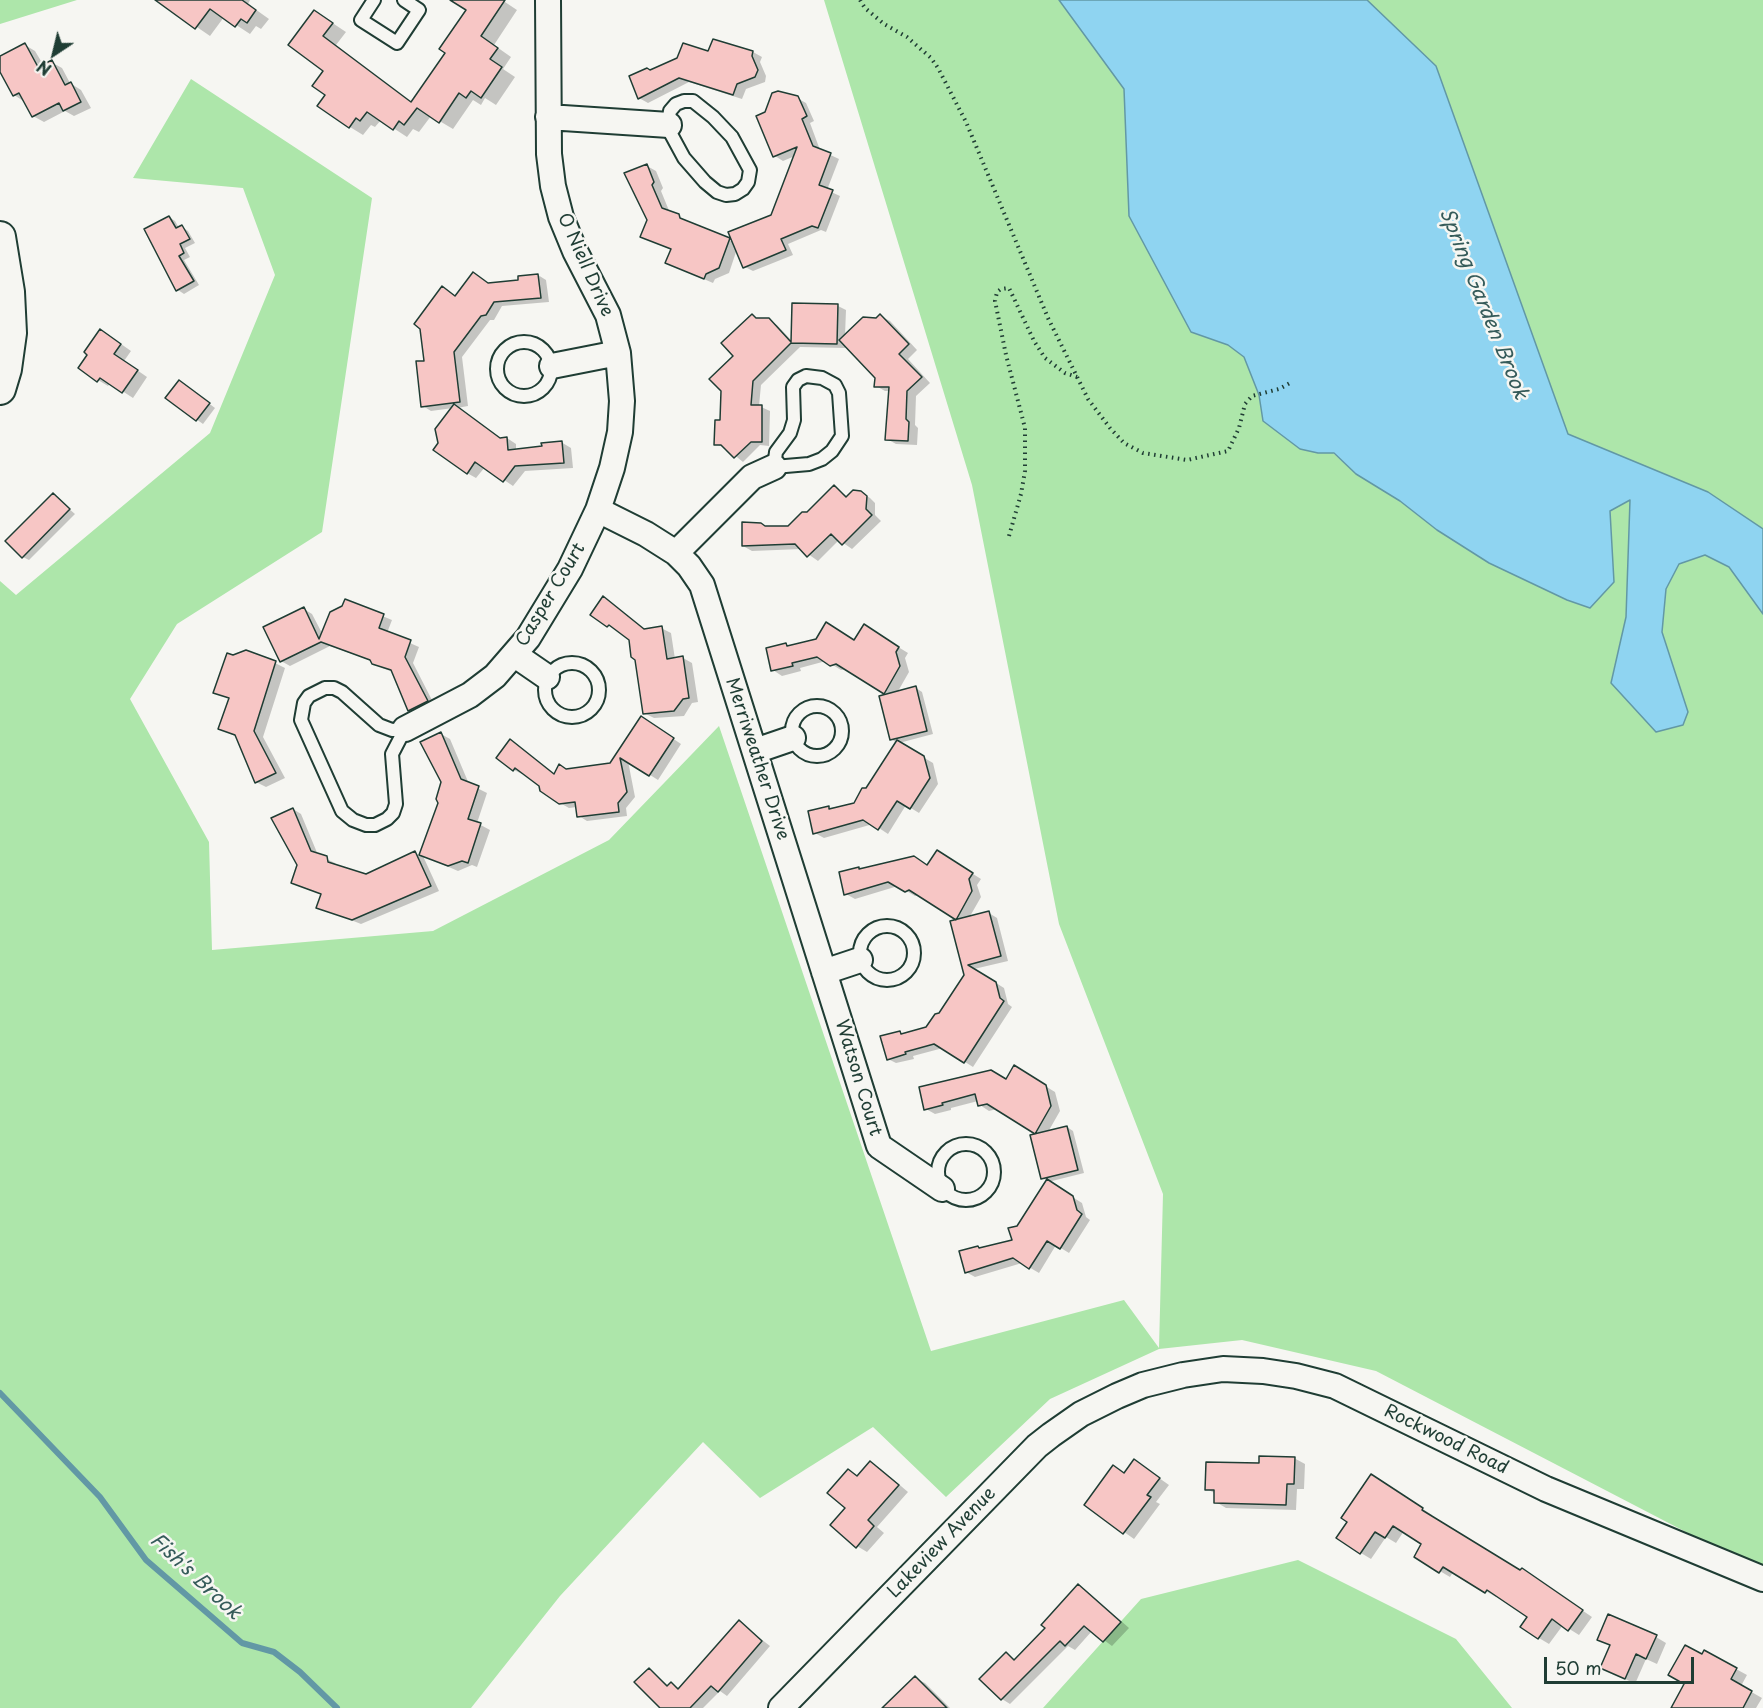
<!DOCTYPE html>
<style>
body{margin:0}
#map{position:relative;width:1763px;height:1708px;overflow:hidden;background:#f6f6f2;font-family:"Playpen Sans",sans-serif}
canvas{display:block}
.north{position:absolute;left:24px;top:24px;width:60px;height:60px;-webkit-text-stroke:4px #f6f6f2;paint-order:stroke;rotate:215deg;font-size:16px;font-weight:700;line-height:24px;text-align:center;color:#1f3d34}
.north::after{content:'';display:block;margin:auto;width:21px;height:27px;background:#1f3d34;clip-path:polygon(50% 0,100% 100%,50% 72%,0 100%)}
.scale{position:absolute;left:1544px;top:1657px;width:150px;height:27px;box-sizing:border-box;border:3px solid #1f3d34;border-top:0;padding-left:8px;font-size:18px;line-height:21px;white-space:nowrap;color:#1f3d34;-webkit-text-stroke:4px #f6f6f2;paint-order:stroke}
</style>
<div id="map">
<canvas width="1763" height="1708"></canvas>
<div class="north">N</div>
<div class="scale">50 m</div>
</div>
<script>
const ctx = document.querySelector('canvas').getContext('2d');
ctx.lineJoin = 'round';
function fillPath(path, color) {
  ctx.fillStyle = color;
  ctx.fill(path, 'evenodd');
}
function shape(rows) {
  const path = new Path2D();
  for (const r of rows) {
    if (r.length === 3) {
      path.moveTo(r[0] + r[2], r[1]);
      path.arc(r[0], r[1], r[2], 0, 2 * Math.PI);
      continue;
    }
    path.moveTo(r[0], r[1]);
    for (let i = 2; i < r.length; i += 2) path.lineTo(r[i], r[i + 1]);
  }
  return path;
}
function strokePath(path, color, width, dash) {
  ctx.strokeStyle = color;
  ctx.lineWidth = width;
  ctx.lineCap = dash ? 'butt' : 'round';
  ctx.setLineDash(dash || []);
  ctx.stroke(path);
}
function write(font, color, halo, rows, align = 'center') {
  ctx.font = font + ' "Playpen Sans",sans-serif';
  ctx.lineWidth = 5;
  ctx.setLineDash([]);
  ctx.textBaseline = 'middle';
  ctx.strokeStyle = halo;
  ctx.fillStyle = color;
  for (const [text, x, y, turn = 0] of rows) {
    ctx.save();
    ctx.translate(x, y);
    ctx.rotate((+turn || 0) * Math.PI / 180);
    ctx.textAlign = isNaN(turn) ? turn : align;
    if (halo) ctx.strokeText(text, 0, 0);
    ctx.fillText(text, 0, 0);
    ctx.restore();
  }
}
const green = shape([
 [0,0,77,0,0,24],
 [824,0,1059,0,1124,89,1129,216,1191,332,1228,345,1244,357,1259,395,1263,421,1300,449,1318,453,1333,453,1356,474,1400,501,1437,530,1489,563,1567,600,1614,582,1610,511,1630,500,1626,617,1611,682,1656,732,1688,712,1662,632,1666,589,1679,564,1705,555,1729,567,1763,611,1763,1572,1376,1371,1242,1340,1159,1349,1050,1399,946,1497,873,1427,760,1498,703,1442,560,1596,471,1708,0,1708,0,581,16,595,210,433,275,275,243,188,133,178,191,79,372,198,322,532,177,624,130,699,209,842,212,950,433,931,609,840,719,726,931,1351,1124,1300,1159,1348,1163,1194,1059,924,972,485],
 [1367,0,1763,0,1763,529,1708,492,1568,434,1436,66],
 [1298,1560,1456,1639,1512,1708,1043,1708,1141,1599]
]);
const water = shape([
 [1059,0,1367,0,1436,66,1568,434,1708,492,1763,529,1763,614,1729,567,1705,555,1679,564,1666,589,1662,632,1688,712,1683,725,1656,732,1611,683,1626,617,1630,500,1610,511,1614,582,1590,608,1567,600,1489,563,1437,530,1400,501,1356,474,1334,453,1318,453,1300,449,1263,421,1259,395,1244,357,1228,345,1191,332,1129,216,1124,89,1059,0]
]);
const shadow = shape([
 [164,0,250,0,248,4,269,19,261,29,256,26,250,34,224,17,210,36,162,3],
 [453,0,502,0,517,10,494,45,511,57,503,69,515,77,496,105,485,98,481,105,473,100,453,129,431,116,419,132,413,129,407,137,381,120,375,127,371,125,363,135,350,127,327,95,325,71,290,45,328,20,346,32,336,45,412,103,447,52,468,10],
 [714,41,753,52,762,57,760,62,766,76,765,82,746,89,742,99,689,82,648,103,639,98,709,53],
 [25,45,35,51,44,66,51,62,62,68,70,83,81,90,91,108,74,116,65,111,44,122,33,116,25,102,14,95,0,68,0,58],
 [797,98,806,103,814,121,810,123,820,150,839,159,827,190,840,196,826,232,821,230,788,244,793,255,753,271,745,267,737,249,729,273,715,279,713,283,676,267,672,250,651,241,647,166,656,171,663,188,661,191,670,213,735,243,772,216,795,156,783,161,775,156],
 [169,217,175,221,179,228,182,227,188,231,195,243,185,248,190,257,184,260,199,285,184,294,178,290],
 [538,275,546,280,549,302,502,306,494,320,490,320,462,357,468,406,457,408,501,439,507,438,516,444,516,450,543,447,561,442,571,448,573,468,525,471,513,486,485,467,476,478,467,473,439,444,453,408,431,411,423,406,426,362,442,288,457,297,489,285,520,281],
 [838,306,846,310,845,336,880,316,890,321,917,350,908,359,930,383,916,396,915,425,918,428,917,445,896,444,887,439,891,391,885,391,876,386,877,377,845,344,845,348,800,347,761,385,759,406,770,411,769,446,760,445,743,462,727,449,716,444,735,356,758,320,768,320,777,325,793,342],
 [111,337,131,351,124,361,147,377,133,398,110,383,108,386,98,380,89,354],
 [186,386,215,408,203,424,167,398],
 [834,487,848,497,860,492,870,498,875,503,875,515,881,521,852,549,839,540,818,561,801,549,752,551,743,546,766,527,788,527,807,514],
 [53,495,75,514,29,560,23,557],
 [604,598,646,630,661,628,671,633,675,659,683,658,692,663,698,702,692,703,684,716,654,718,644,713,637,659,630,639,592,615],
 [346,601,392,620,387,633,419,647,413,663,435,706,418,715,409,710,393,672,382,668,372,661,330,646,290,666,281,661,304,609,312,614,323,635,344,607],
 [864,626,908,653,905,658,909,672,897,693,916,688,922,692,933,734,899,743,933,763,938,784,919,813,906,805,888,834,873,824,824,838,815,833,828,808,832,810,855,804,867,789,897,743,891,739,888,695,847,669,841,670,826,661,800,668,801,671,782,676,773,670,786,645,790,647,855,641],
 [275,663,285,668,263,737,285,778,266,787,256,782,237,737,220,729,230,699,215,692],
 [650,723,681,744,658,780,628,761,635,797,626,808,627,816,587,821,579,816,577,807,569,808,560,803,541,785,523,773,522,774,514,770,510,741,555,775,567,770,611,765],
 [441,734,450,739,469,784,487,793,477,823,490,830,477,867,472,865,458,871,423,856,439,891,361,924,318,907,322,895,292,882,298,864,293,809,301,814,318,855,335,863,336,866,366,876,415,853,420,856,439,803,443,781],
 [946,857,981,879,977,885,981,897,969,918,989,913,997,918,1008,961,974,969,1004,988,1008,1004,1012,1007,973,1067,943,1048,913,1056,914,1059,896,1063,888,1059,900,1032,904,1035,927,1028,940,1014,965,975,960,920,919,895,915,896,898,886,855,899,846,894,858,869,862,870,928,867],
 [1014,1067,1055,1092,1060,1111,1048,1132,1067,1127,1073,1131,1084,1173,1048,1182,1082,1203,1086,1217,1090,1220,1069,1253,1056,1245,1039,1273,1022,1263,975,1277,966,1272,978,1247,981,1249,1013,1241,1018,1228,1048,1181,1042,1178,1039,1134,997,1109,989,1111,980,1105,978,1101,951,1108,951,1110,935,1114,926,1109,920,1088,1006,1081],
 [1294,1458,1305,1464,1304,1489,1297,1489,1296,1510,1226,1508,1216,1502,1216,1494,1207,1489,1260,1465],
 [1135,1461,1169,1485,1156,1502,1160,1504,1134,1539,1086,1505,1125,1474],
 [871,1463,881,1469,908,1492,877,1527,884,1533,867,1552,857,1546,847,1508,849,1471,858,1476],
 [1382,1482,1432,1515,1431,1517,1521,1572,1532,1576,1592,1617,1579,1635,1563,1625,1549,1644,1539,1638,1523,1626,1529,1617,1498,1595,1496,1597,1453,1572,1450,1577,1416,1557,1423,1544,1404,1531,1396,1543,1386,1537,1371,1559,1361,1553],
 [1078,1585,1087,1591,1129,1628,1112,1646,1092,1631,1075,1650,1068,1646,1010,1704,1002,1699,1006,1654,1016,1660,1047,1628],
 [739,1622,770,1646,727,1696,720,1691,703,1708,663,1708,649,1670,669,1686,671,1684,680,1689],
 [1656,1637,1666,1643,1657,1664,1646,1659,1635,1684,1602,1667,1611,1646,1599,1639],
 [1705,1652,1747,1675,1741,1686,1762,1698,1756,1708,1682,1708],
 [915,1678,925,1683,950,1708,885,1708]
]);
const stream = shape([
 [0,1393,100,1497,146,1560,242,1643,274,1652,300,1672,337,1708]
]);
const building = shape([
 [155,0,242,0,256,10,247,23,241,19,235,27,210,9,195,29,155,0],
 [450,0,505,0,481,36,498,48,490,59,502,67,481,98,471,91,466,98,459,93,439,123,417,108,404,125,399,121,393,130,367,112,360,121,356,118,349,128,317,106,325,95,312,86,323,71,288,45,314,10,333,23,323,36,411,102,445,53,439,49,466,10,450,0],
 [713,39,753,51,752,56,758,70,755,77,737,84,733,95,679,78,638,99,629,76,647,68,650,70,677,58,683,43,708,51,713,39],
 [25,43,38,67,52,60,65,85,71,82,81,102,63,111,59,103,32,117,19,93,13,96,0,72,0,56,25,43],
 [778,91,798,96,807,116,802,119,813,146,831,153,819,185,833,190,818,228,812,226,781,239,786,250,743,268,728,232,771,215,797,147,773,157,756,116,765,112,772,93,778,91],
 [647,164,654,182,652,185,662,208,679,214,680,218,730,238,719,268,706,274,704,279,665,263,671,249,640,237,647,220,624,173,647,164],
 [169,216,176,228,182,225,190,239,180,244,184,253,179,256,194,281,176,291,144,229,169,216],
 [473,272,488,283,518,280,518,276,538,274,541,298,494,302,486,315,481,316,454,352,460,402,421,407,416,361,424,361,420,329,414,324,442,286,455,296,473,272],
 [792,303,838,304,837,344,791,343,753,381,751,405,762,405,762,442,751,442,734,458,721,445,714,445,715,420,720,420,721,391,709,379,733,356,721,343,752,314,756,318,769,318,791,342,792,303],
 [880,314,909,344,899,354,922,377,907,391,906,419,909,422,908,441,885,440,889,387,874,387,875,378,839,340,863,317,876,318,880,314],
 [100,329,121,344,114,354,138,370,122,393,100,378,97,382,78,368,87,355,84,352,100,329],
 [179,380,210,403,196,421,165,398,179,380],
 [454,404,500,438,507,437,508,450,542,446,541,443,562,441,564,463,515,466,503,482,475,462,467,474,433,450,438,443,435,429,454,404],
 [834,485,846,497,853,490,861,491,867,496,866,509,872,515,842,545,831,534,807,557,795,544,742,546,742,522,761,523,765,526,788,526,802,512,807,512,834,485],
 [53,493,70,509,22,558,5,541,53,493],
 [603,596,644,629,662,626,667,659,683,656,689,698,683,699,674,711,643,714,635,660,631,657,629,640,609,625,607,627,590,615,603,596],
 [345,599,384,614,379,628,411,640,405,657,428,701,408,711,391,670,372,664,370,660,321,642,280,662,263,627,304,607,319,639,330,612,342,606,345,599],
 [826,622,854,640,864,624,899,647,896,652,900,666,884,694,836,664,830,666,817,657,792,663,793,666,771,671,766,648,786,643,787,646,816,639,826,622],
 [246,650,276,661,254,731,276,773,255,783,235,735,218,729,229,698,213,693,227,653,233,655,246,650],
 [916,686,927,731,890,740,879,696,916,686],
 [641,716,674,738,649,776,620,758,627,792,618,803,619,812,577,817,575,802,559,804,540,791,539,786,515,768,513,771,496,758,510,739,554,774,559,764,566,769,610,763,641,716],
 [441,732,461,779,479,786,468,819,481,823,468,863,462,861,448,866,419,855,438,803,436,799,441,782,420,742,441,732],
 [897,740,924,756,930,778,910,809,897,801,878,830,863,820,813,834,808,811,829,806,829,809,854,803,862,788,866,788,897,740],
 [293,808,311,851,327,856,328,862,366,874,415,851,431,886,352,920,316,908,321,894,291,883,297,865,271,818,293,808],
 [937,850,973,873,969,879,972,891,956,920,909,890,905,892,888,882,844,895,839,872,859,867,859,869,914,856,927,865,937,850],
 [989,911,1001,956,968,965,996,982,1000,998,1004,1001,964,1063,934,1044,905,1052,906,1054,887,1060,880,1036,900,1031,901,1034,926,1027,935,1014,939,1013,964,975,950,921,989,911],
 [1014,1065,1046,1085,1051,1106,1035,1134,987,1104,978,1106,975,1094,942,1103,943,1105,924,1110,919,1087,991,1070,1006,1079,1014,1065],
 [1067,1126,1078,1170,1041,1179,1030,1135,1067,1126],
 [1047,1179,1073,1196,1077,1210,1082,1214,1060,1249,1047,1241,1029,1269,1013,1258,965,1273,959,1251,978,1246,979,1248,1012,1240,1008,1228,1017,1226,1047,1179],
 [1259,1456,1295,1457,1294,1484,1287,1484,1286,1505,1214,1503,1214,1490,1205,1490,1206,1462,1259,1463,1259,1456],
 [1134,1459,1160,1478,1147,1495,1151,1497,1123,1534,1084,1505,1113,1465,1124,1473,1134,1459],
 [870,1461,899,1485,868,1520,874,1526,856,1548,830,1525,845,1508,827,1493,848,1469,857,1476,870,1461],
 [1371,1474,1423,1508,1422,1510,1520,1570,1522,1568,1583,1610,1568,1631,1552,1619,1538,1639,1520,1627,1527,1617,1487,1590,1485,1593,1443,1567,1439,1573,1414,1557,1421,1544,1393,1526,1385,1538,1375,1532,1360,1554,1336,1538,1347,1522,1341,1518,1371,1474],
 [1078,1584,1121,1622,1103,1642,1084,1626,1065,1646,1060,1641,1001,1700,979,1679,1006,1652,1014,1660,1045,1628,1041,1625,1078,1584],
 [1608,1614,1657,1635,1646,1659,1636,1654,1625,1679,1600,1668,1610,1645,1597,1640,1608,1614],
 [739,1620,762,1641,718,1692,711,1686,690,1708,660,1708,634,1682,649,1668,667,1686,671,1682,678,1689,739,1620],
 [1685,1645,1702,1654,1704,1650,1737,1668,1731,1679,1752,1691,1743,1708,1671,1708,1684,1684,1668,1675,1685,1645],
 [915,1676,947,1708,882,1708,915,1676]
]);
const path = shape([
 [860,0,865,8,884,24,907,37,931,58,938,68,966,122,1048,318,1088,399,1110,428,1124,443,1143,453,1187,460,1228,451,1239,428,1245,404,1252,396,1279,389,1290,383],
 [1009,536,1021,494,1025,471,1025,428,1006,355,995,301,997,292,1001,289,1009,288,1034,341,1045,358,1065,373,1077,377]
]);
const service = shape([
 [374,0,361,20,397,43,419,10,404,0],
 [684,101,693,101,713,117,732,137,750,170,748,182,743,189,735,194,726,195,717,192,705,182,684,158,671,134,669,117,670,111,676,104,684,101],
 [524,369,27],
 [806,376,822,378,835,385,839,393,842,436,832,451,822,459,809,464,774,467,776,452,790,433,794,420,793,387,798,380,806,376],
 [572,690,27],
 [325,688,334,688,342,692,379,725,392,730,405,729,392,754,396,804,393,813,387,819,375,825,366,825,353,820,342,811,301,720,304,703,309,696,325,688],
 [817,731,25],
 [887,953,27],
 [966,1172,28]
]);
const minor = shape([
 [548,117,669,125],
 [552,366,618,353],
 [598,510,646,534,676,553,689,566,702,585,879,1146,942,1189],
 [676,553,752,477,774,467],
 [515,655,547,677],
 [405,729,470,695,495,676,528,638,570,569,598,510,612,468,620,432,622,401,618,353,608,315,575,251,561,217,553,186,549,154,548,0],
 [755,751,793,738],
 [824,972,860,960],
 [781,1708,1037,1446,1051,1435,1081,1414,1117,1396,1143,1385,1183,1375,1223,1369,1263,1371,1296,1376,1335,1386,1546,1489,1763,1579]
]);
const tertiary = shape([
 [0,237,9,292,11,333,6,369,0,389]
]);
const streetNames = [
 ["O Niell Drive",585,265,66],
 ["Casper Court",551,595,-59],
 ["Merriweather Drive",757,759,72],
 ["Watson Court",858,1078,73],
 ["Rockwood Road",1446,1440,26],
 ["Lakeview Avenue",942,1543,-46]
];
const waterNames = [
 ["Spring Garden Brook",1483,304,68],
 ["Fish's Brook",195,1577,43]
];
fillPath(green, '#ade6aa');
fillPath(water, '#8fd4f1');
strokePath(water, '#6298a5', 1.5);
fillPath(shadow, '#0003');
strokePath(stream, '#6298a5', 6);
fillPath(building, '#f7c6c5');
strokePath(building, '#1f3d34', 1.5);
strokePath(service, '#1f3d34', 16);
strokePath(minor, '#1f3d34', 28);
strokePath(tertiary, '#1f3d34', 34);
strokePath(path, '#1f3d34', 4, [1.5, 4.5]);
strokePath(service, '#f6f6f2', 12);
strokePath(minor, '#f6f6f2', 24);
strokePath(tertiary, '#f6f6f2', 30);
write('18px', '#1f3d34', '#f6f6f2', streetNames);
write('italic 20px', '#355b5a', '#f6f6f2', waterNames);
</script>
